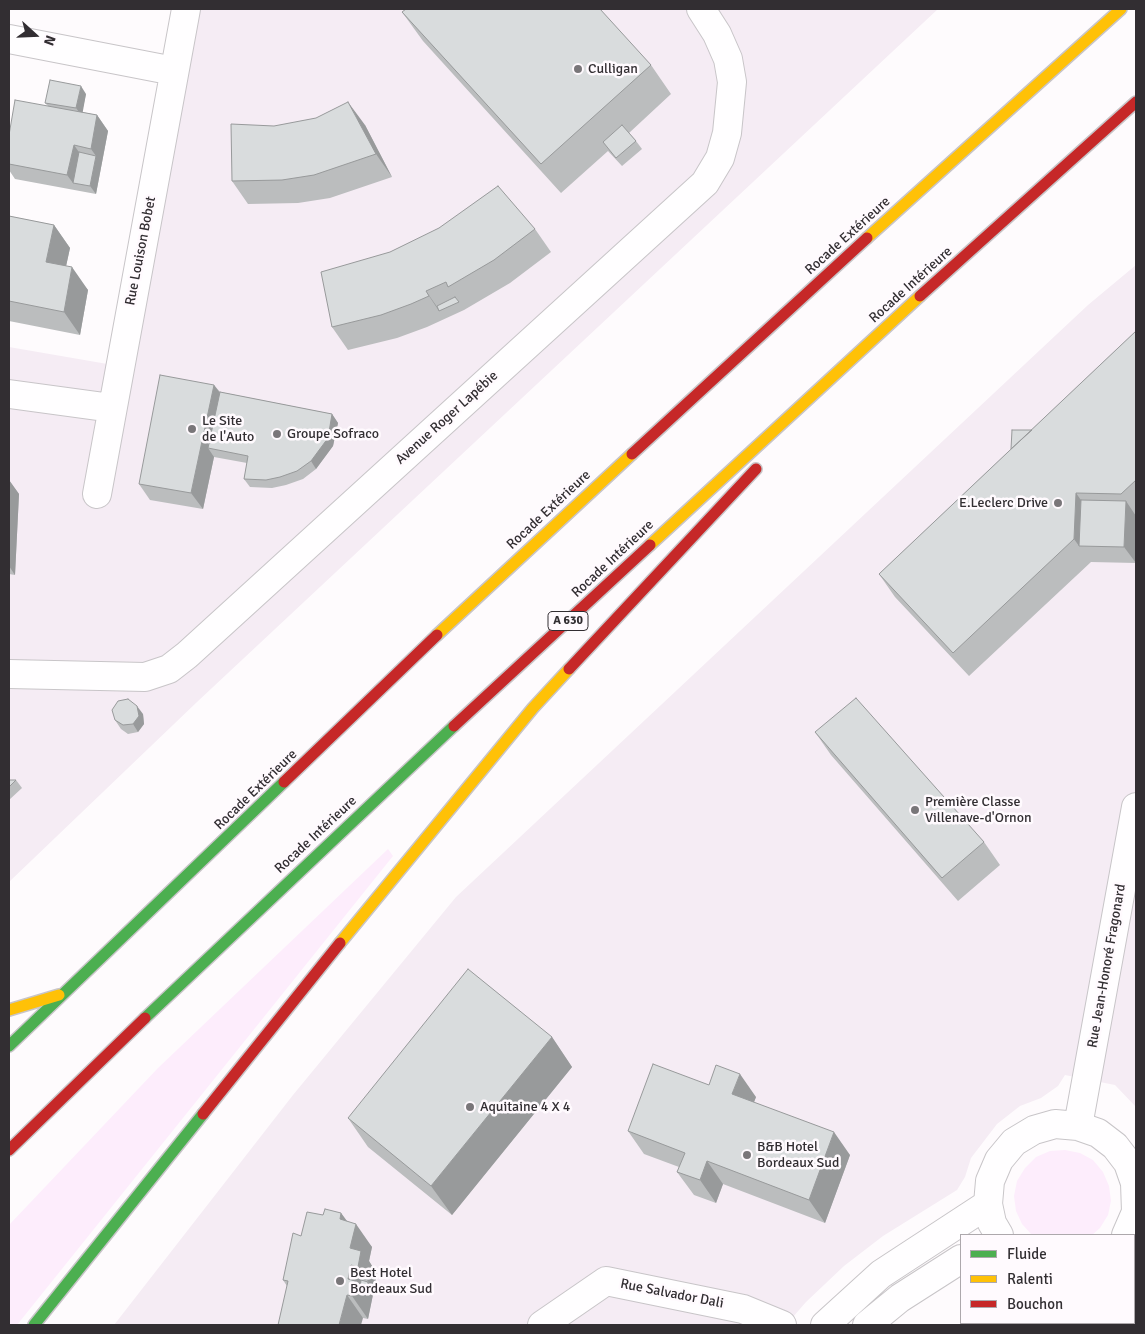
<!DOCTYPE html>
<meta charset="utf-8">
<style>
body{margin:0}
#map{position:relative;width:1145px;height:1334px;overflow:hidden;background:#fefbfd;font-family:Signika,sans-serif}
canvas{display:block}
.frame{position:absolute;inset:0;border:10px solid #322e32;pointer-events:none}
.legend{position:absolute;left:960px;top:1234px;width:175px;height:90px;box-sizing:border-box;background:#fffafe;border:1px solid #ada8ac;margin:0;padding:6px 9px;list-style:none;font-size:15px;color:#322e32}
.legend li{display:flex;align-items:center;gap:10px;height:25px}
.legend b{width:25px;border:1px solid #ada8ac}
.north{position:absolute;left:10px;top:10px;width:50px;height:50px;-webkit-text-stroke:4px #fffafe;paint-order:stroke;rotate:110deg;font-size:14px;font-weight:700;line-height:20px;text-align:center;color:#322e32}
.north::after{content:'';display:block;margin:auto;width:18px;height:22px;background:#322e32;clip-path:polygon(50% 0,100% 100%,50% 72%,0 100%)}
</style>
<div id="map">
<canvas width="1145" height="1334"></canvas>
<div class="frame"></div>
<ul class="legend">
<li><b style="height:6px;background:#4caf50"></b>Fluide</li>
<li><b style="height:6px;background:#ffc107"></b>Ralenti</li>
<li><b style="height:6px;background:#c62828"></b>Bouchon</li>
</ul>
<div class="north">N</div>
</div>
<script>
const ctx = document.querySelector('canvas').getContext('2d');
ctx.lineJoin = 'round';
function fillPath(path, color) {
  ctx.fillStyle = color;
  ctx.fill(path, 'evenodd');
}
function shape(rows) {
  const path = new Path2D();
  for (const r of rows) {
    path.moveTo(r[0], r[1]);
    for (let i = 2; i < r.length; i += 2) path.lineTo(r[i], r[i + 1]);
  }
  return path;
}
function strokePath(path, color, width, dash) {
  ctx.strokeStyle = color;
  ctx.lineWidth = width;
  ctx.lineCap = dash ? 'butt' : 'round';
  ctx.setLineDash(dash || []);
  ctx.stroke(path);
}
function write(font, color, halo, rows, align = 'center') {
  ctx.font = font + ' Signika,sans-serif';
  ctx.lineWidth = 5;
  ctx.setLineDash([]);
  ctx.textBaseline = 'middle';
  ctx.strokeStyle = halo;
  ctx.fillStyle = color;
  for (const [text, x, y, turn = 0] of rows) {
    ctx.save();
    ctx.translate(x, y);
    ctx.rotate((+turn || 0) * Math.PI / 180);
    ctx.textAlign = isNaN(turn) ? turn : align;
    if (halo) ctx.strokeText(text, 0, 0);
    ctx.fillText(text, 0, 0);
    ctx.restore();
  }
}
const built = shape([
 [186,9,938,9,197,702,9,882,9,347,119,366],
 [1136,265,1136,1107,1115,1085,1065,1075,1058,1086,1041,1098,1020,1106,997,1124,971,1158,965,1177,957,1190,883,1236,844,1266,806,1302,786,1325,114,1325,293,1095,456,897,1088,305]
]);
const green = shape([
 [388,849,393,856,17,1325,9,1325,9,1225,158,1068],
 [1065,1150,1080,1153,1093,1160,1103,1172,1109,1186,1111,1201,1108,1215,1100,1228,1092,1235,1032,1235,1022,1224,1016,1211,1014,1196,1017,1181,1025,1168,1036,1157,1050,1151]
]);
const street = shape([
 [9,39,174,71],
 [9,394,112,408],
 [97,494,186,9],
 [9,674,145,677,169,669,187,655,705,183,720,158,727,133,732,82,728,59,717,34,701,9],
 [1078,1126,1136,807],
 [999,1235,992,1223,988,1204,990,1181,999,1160,1014,1142,1034,1130,1055,1124,1078,1126,1098,1133,1115,1146,1128,1163,1135,1183,1136,1212,1126,1235],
 [542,1325,606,1281,743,1309,782,1325],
 [825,1325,881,1274,988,1204],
 [867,1325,900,1298,961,1259]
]);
const fast = shape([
 [145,1018,454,726],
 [9,1046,284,782],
 [34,1325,203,1114]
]);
const slow = shape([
 [867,238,1121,9],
 [650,545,920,296],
 [437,635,632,454],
 [340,943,533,708,569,669],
 [9,1010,59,995]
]);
const jam = shape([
 [920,296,1136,102],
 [632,454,867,238],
 [569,669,756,469],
 [454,726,650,545],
 [284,782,437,635],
 [203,1114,340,943],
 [9,1150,145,1018]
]);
const wall = shape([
 [402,12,651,65,671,94,629,133,636,141,642,149,622,166,608,151,561,193,423,41],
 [86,94,82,112,97,115,108,131,96,194,15,179,9,170,9,135,48,106,45,103],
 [365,125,392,177,330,198,298,203,248,204,232,181,274,126],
 [9,216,54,225,70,248,66,266,88,290,80,335,9,321],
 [535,229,551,252,510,283,464,310,427,327,397,338,348,350,332,327],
 [1136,331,1136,563,1091,562,969,676,895,597,879,574],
 [214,385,220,392,332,414,338,423,333,446,316,469,303,479,286,485,272,488,250,487,244,479,247,463,214,457,203,509,150,500,139,484],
 [9,480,19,494,15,575,9,574],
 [143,714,144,724,138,732,128,734,121,729,115,720],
 [815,732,984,842,1000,865,958,901,831,755],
 [9,780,16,780,22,788,9,800],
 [552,1037,572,1067,452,1215,368,1147,348,1118],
 [709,1085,756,1097,754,1102,850,1155,825,1223,723,1184,716,1203,694,1195,677,1172,679,1167,644,1154,628,1131],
 [341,1213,347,1221,372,1247,369,1261,377,1274,368,1319,363,1318,287,1286,283,1280,301,1236,323,1215]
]);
const shadedWall = shape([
 [81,86,86,94,82,116,76,108],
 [348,102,365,125,392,177,376,154],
 [97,115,108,131,96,194,90,186,96,156,91,149],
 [74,145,85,161,73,183,67,175],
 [54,225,70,248,62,285,46,262],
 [72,267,88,290,80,335,64,312],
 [426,291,440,311,439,311,429,296],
 [214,385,226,401,208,448,214,457,203,509,191,493],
 [332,414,338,423,333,446,316,469,311,461],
 [9,480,19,494,15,575,9,566],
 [1076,493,1092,516,1079,546,1074,539],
 [1126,501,1136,516,1136,563,1124,547],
 [137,706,143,714,144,724,138,732,133,724],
 [552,1037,572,1067,452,1215,431,1186],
 [740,1074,756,1097,748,1117,732,1094],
 [834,1132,850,1155,825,1223,809,1200],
 [707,1161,723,1184,716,1203,700,1180],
 [341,1213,354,1231,356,1224,372,1247,369,1261,377,1274,374,1290,358,1267,340,1219],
 [351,1265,367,1288,368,1282,374,1290,368,1319,352,1296,348,1279],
 [347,1295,363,1318,361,1325,339,1325]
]);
const building = shape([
 [406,9,600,9,651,65,541,164,402,12,406,9],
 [50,80,81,86,76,108,45,103,50,80],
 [15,100,97,115,91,149,74,145,67,175,9,164,9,135,15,100],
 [348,102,376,154,314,175,282,180,232,181,231,124,274,126,316,118,348,102],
 [622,125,636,141,616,158,603,142,622,125],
 [79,152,96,156,90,186,73,183,79,152],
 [498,186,535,229,494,260,448,287,446,282,426,291,429,296,411,304,381,315,332,327,321,272,390,252,439,228,498,186],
 [9,216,54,225,46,262,72,267,64,312,9,301,9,216],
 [455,297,459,302,439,311,437,306,455,297],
 [1136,331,1136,480,1121,494,1076,493,1074,539,953,653,879,574,1136,331],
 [160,375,214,385,191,493,139,484,160,375],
 [220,392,332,414,328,438,311,461,297,471,280,477,266,480,244,479,248,456,208,448,220,392],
 [1012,430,1032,430,1011,449,1012,430],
 [1081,500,1126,501,1124,547,1079,546,1081,500],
 [856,698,984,842,942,878,815,732,856,698],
 [128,699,137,706,139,716,133,724,123,725,115,720,112,710,118,701,128,699],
 [9,780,16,780,9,787,9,780],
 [468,969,552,1037,431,1186,348,1118,468,969],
 [653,1064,709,1085,716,1065,740,1074,732,1094,834,1132,809,1200,707,1161,700,1180,677,1172,685,1153,628,1131,653,1064],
 [325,1209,341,1213,340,1219,356,1224,350,1248,361,1251,358,1267,351,1265,348,1279,355,1281,352,1296,347,1295,339,1325,278,1325,288,1281,283,1280,293,1233,301,1236,307,1212,323,1215,325,1209],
 [361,1280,368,1282,365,1296,360,1288,361,1280],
 [1050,1323,1052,1323,1055,1325,1047,1325,1050,1323]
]);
const markers = [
 [578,69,5,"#797679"],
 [192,429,5,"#797679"],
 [277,434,5,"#797679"],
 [1058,503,5,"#797679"],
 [915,810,5,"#797679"],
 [470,1107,5,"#797679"],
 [747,1155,5,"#797679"],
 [340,1281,5,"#797679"]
];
const shields = [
 [568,621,40]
];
const shieldNames = [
 ["A 630",568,621]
];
const poiNames = [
 ["Culligan",588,69],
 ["Le Site",202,421],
 ["de l'Auto",202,437],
 ["Groupe Sofraco",287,434],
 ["E.Leclerc Drive",1048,503,"right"],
 ["Première Classe",925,802],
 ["Villenave-d'Ornon",925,818],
 ["Aquitaine 4 X 4",480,1107],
 ["B&B Hotel",757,1147],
 ["Bordeaux Sud",757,1163],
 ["Best Hotel",350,1273],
 ["Bordeaux Sud",350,1289]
];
const streetNames = [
 ["Rocade Extérieure",848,236,-42],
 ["Rue Louison Bobet",141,251,-79],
 ["Rocade Intérieure",911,285,-42],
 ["Avenue Roger Lapébie",447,418,-42],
 ["Rocade Extérieure",549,510,-43],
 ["Rocade Intérieure",613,559,-43],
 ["Rocade Extérieure",256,790,-44],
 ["Rocade Intérieure",316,835,-43],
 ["Rue Jean-Honoré Fragonard",1107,966,-80],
 ["Rue Salvador Dali",672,1294,11]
];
fillPath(built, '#f5ecf4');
fillPath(green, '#fdedfc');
strokePath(street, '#c8c5c8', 30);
strokePath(fast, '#c8c5c8', 14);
strokePath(slow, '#c8c5c8', 14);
strokePath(jam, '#c8c5c8', 14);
strokePath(street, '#fffeff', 28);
strokePath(fast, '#4caf50', 11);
strokePath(slow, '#ffc107', 11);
strokePath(jam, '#c62828', 11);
fillPath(wall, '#bbbdbe');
fillPath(shadedWall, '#989a9b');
fillPath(building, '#d9dcdd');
strokePath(building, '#989a9b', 1);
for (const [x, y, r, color] of markers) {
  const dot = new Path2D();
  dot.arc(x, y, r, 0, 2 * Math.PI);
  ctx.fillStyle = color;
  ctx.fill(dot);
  strokePath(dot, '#fffafe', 2);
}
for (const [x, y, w] of shields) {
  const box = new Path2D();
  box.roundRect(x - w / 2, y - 9.5, w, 19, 4);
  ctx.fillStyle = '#fffafe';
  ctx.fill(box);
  strokePath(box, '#322e32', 1);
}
write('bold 12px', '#322e32', null, shieldNames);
write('14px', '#322e32', '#fffafe', poiNames, 'left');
write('14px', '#322e32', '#fffafe', streetNames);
</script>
